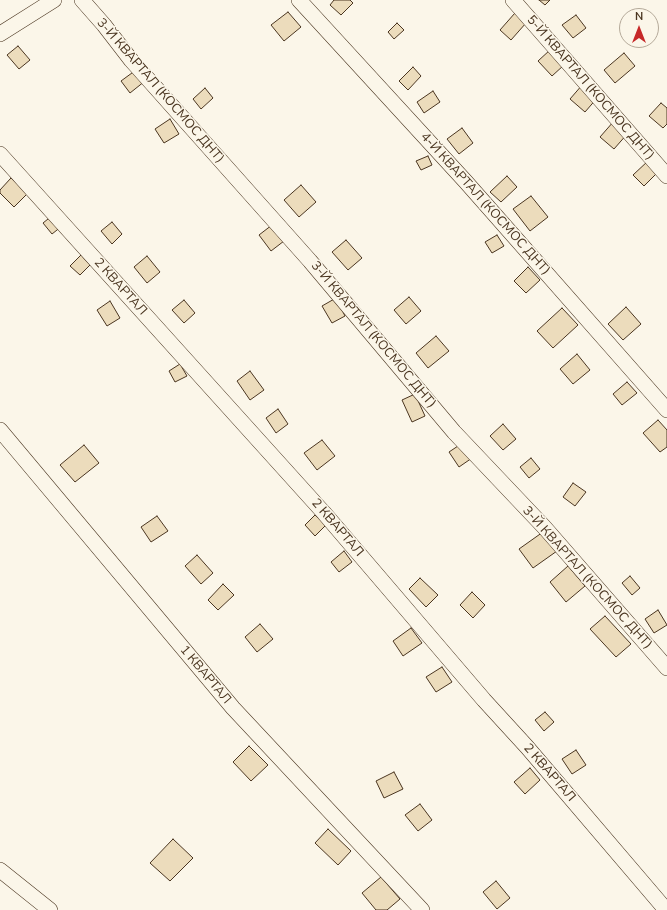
<!DOCTYPE html>
<meta charset="utf-8">
<style>
body{margin:0}
#map{position:relative;width:667px;height:910px;overflow:hidden;background:#fbf6e9;font-family:"Nunito Sans",sans-serif}
canvas{display:block}
.north{position:absolute;left:619px;top:8px;width:40px;height:40px;box-sizing:border-box;background:#fbf6e9;border:1px solid #b4a999;border-radius:50%;rotate:0deg;font-size:11px;font-weight:700;line-height:16px;text-align:center;color:#4a3520}
.north::after{content:'';display:block;margin:auto;width:14px;height:18px;background:#c62828;clip-path:polygon(50% 0,100% 100%,50% 72%,0 100%)}
</style>
<div id="map">
<canvas width="667" height="910"></canvas>
<div class="north">N</div>
</div>
<script>
const ctx = document.querySelector('canvas').getContext('2d');
ctx.lineJoin = 'round';
function fillPath(path, color) {
  ctx.fillStyle = color;
  ctx.fill(path, 'evenodd');
}
function shape(rows) {
  const path = new Path2D();
  for (const r of rows) {
    path.moveTo(r[0], r[1]);
    for (let i = 2; i < r.length; i += 2) path.lineTo(r[i], r[i + 1]);
  }
  return path;
}
function strokePath(path, color, width, dash) {
  ctx.strokeStyle = color;
  ctx.lineWidth = width;
  ctx.lineCap = dash ? 'butt' : 'round';
  ctx.setLineDash(dash || []);
  ctx.stroke(path);
}
function write(font, color, halo, rows, align = 'center') {
  ctx.font = font + ' "Nunito Sans",sans-serif';
  ctx.lineWidth = 3;
  ctx.setLineDash([]);
  ctx.textBaseline = 'middle';
  ctx.strokeStyle = halo;
  ctx.fillStyle = color;
  for (const [text, x, y, turn = 0] of rows) {
    ctx.save();
    ctx.translate(x, y);
    ctx.rotate((+turn || 0) * Math.PI / 180);
    ctx.textAlign = isNaN(turn) ? turn : align;
    if (halo) ctx.strokeText(text, 0, 0);
    ctx.fillText(text, 0, 0);
    ctx.restore();
  }
}
const building = shape([
 [334,0,350,0,353,3,341,15,330,5,334,0],
 [539,0,550,0,545,5,539,0],
 [288,12,301,27,284,41,271,25,288,12],
 [515,13,526,23,511,40,500,30,515,13],
 [576,15,586,28,573,38,562,25,576,15],
 [397,23,404,30,394,39,388,32,397,23],
 [18,46,30,60,19,69,7,55,18,46],
 [550,50,564,65,552,76,538,61,550,50],
 [624,53,635,66,615,83,604,70,624,53],
 [413,67,421,76,408,90,399,81,413,67],
 [136,70,145,81,130,93,121,81,136,70],
 [583,84,598,97,585,112,570,99,583,84],
 [205,88,213,98,201,109,193,99,205,88],
 [433,91,440,102,424,113,417,102,433,91],
 [661,103,667,108,667,124,663,128,649,116,661,103],
 [170,119,179,134,164,143,155,129,170,119],
 [614,121,628,133,614,149,600,137,614,121],
 [462,128,473,143,459,154,447,139,462,128],
 [428,156,432,165,421,170,416,161,428,156],
 [648,161,658,172,644,186,633,175,648,161],
 [507,176,517,187,501,202,490,192,507,176],
 [11,178,27,194,14,207,0,193,0,190,11,178],
 [301,185,316,202,299,217,284,200,301,185],
 [531,196,548,217,530,231,513,209,531,196],
 [53,215,62,226,52,234,43,223,53,215],
 [112,222,122,234,112,244,101,231,112,222],
 [272,225,284,241,271,251,259,235,272,225],
 [497,235,504,246,492,253,485,242,497,235],
 [346,240,362,258,348,270,332,252,346,240],
 [81,255,90,265,80,275,70,266,81,255],
 [147,256,160,272,147,283,134,267,147,256],
 [528,267,540,280,526,293,514,281,528,267],
 [409,297,421,311,406,324,394,310,409,297],
 [336,298,345,316,332,323,322,306,336,298],
 [184,300,195,313,184,323,172,310,184,300],
 [110,301,120,318,107,326,97,310,110,301],
 [626,307,641,324,623,340,608,324,626,307],
 [562,308,578,325,553,348,537,331,562,308],
 [436,336,449,351,428,368,416,353,436,336],
 [577,354,590,370,573,384,560,369,577,354],
 [180,364,187,376,175,382,169,371,180,364],
 [250,371,264,390,250,400,237,381,250,371],
 [627,382,637,393,622,405,613,394,627,382],
 [415,394,425,416,412,422,402,400,415,394],
 [278,409,288,424,276,433,266,418,278,409],
 [658,420,667,430,667,447,660,452,643,433,658,420],
 [503,424,516,439,503,450,490,436,503,424],
 [322,440,335,456,317,470,304,453,322,440],
 [461,444,472,458,459,467,449,452,461,444],
 [84,445,99,463,75,482,60,465,84,445],
 [531,458,540,469,529,478,520,467,531,458],
 [573,483,586,492,575,506,563,497,573,483],
 [315,515,326,525,315,536,305,525,315,515],
 [157,516,168,531,151,542,141,527,157,516],
 [543,532,557,551,533,568,519,549,543,532],
 [344,551,352,562,339,572,331,562,344,551],
 [197,555,213,573,201,584,185,566,197,555],
 [568,566,585,586,566,602,550,582,568,566],
 [630,576,640,588,632,595,622,583,630,576],
 [420,578,438,595,426,607,409,589,420,578],
 [223,584,234,595,218,610,208,600,223,584],
 [472,592,485,605,473,618,460,605,472,592],
 [658,610,667,625,654,633,645,619,658,610],
 [605,616,631,644,616,657,590,629,605,616],
 [260,624,273,639,257,652,245,637,260,624],
 [411,628,422,643,403,656,393,641,411,628],
 [442,667,452,682,436,692,426,677,442,667],
 [545,712,554,722,544,731,535,720,545,712],
 [249,746,268,765,251,781,233,762,249,746],
 [576,750,586,765,572,774,562,759,576,750],
 [530,768,540,780,525,794,514,782,530,768],
 [394,772,403,789,384,798,376,781,394,772],
 [420,804,432,820,418,831,405,815,420,804],
 [328,829,351,851,338,865,315,843,328,829],
 [173,839,193,858,170,881,150,863,173,839],
 [381,877,400,899,387,910,376,910,362,893,381,877],
 [496,881,510,898,497,909,483,892,496,881]
]);
const street = shape([
 [82,0,104,25,131,60,310,261,454,432,545,528,667,668],
 [299,0,466,182,667,410],
 [513,0,667,176],
 [0,34,54,0],
 [0,154,324,513,484,700,527,747,666,910],
 [0,430,233,708,422,910],
 [0,870,50,910]
]);
const streetNames = [
 ["5-Й КВАРТАЛ (КОСМОС ДНТ)",590,88,49],
 ["3-Й КВАРТАЛ (КОСМОС ДНТ)",160,91,49],
 ["4-Й КВАРТАЛ (КОСМОС ДНТ)",485,204,48],
 ["2 КВАРТАЛ",120,287,48],
 ["3-Й КВАРТАЛ (КОСМОС ДНТ)",373,335,50],
 ["2 КВАРТАЛ",337,528,49],
 ["3-Й КВАРТАЛ (КОСМОС ДНТ)",587,578,48],
 ["1 КВАРТАЛ",205,675,50],
 ["2 КВАРТАЛ",549,773,49]
];
fillPath(building, '#ecdcbc');
strokePath(building, '#4a3520', 1);
strokePath(street, '#4a3520', 16);
strokePath(street, '#fbf6e9', 15);
write('13px', '#4a3520', '#fbf6e9', streetNames);
</script>
